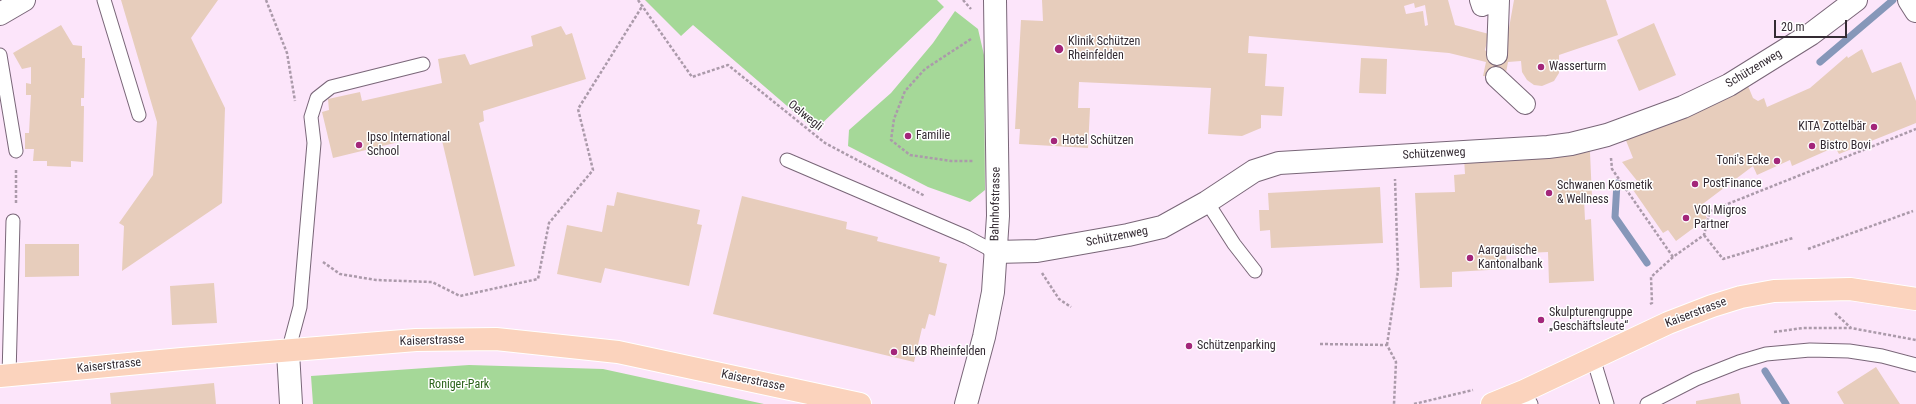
<!DOCTYPE html>
<meta charset="utf-8">
<style>
body{margin:0}
#map{position:relative;width:1916px;height:404px;overflow:hidden;background:#fce5fa;font-family:"Roboto Condensed",sans-serif}
canvas{display:block}
.scale{position:absolute;left:1774px;top:20px;width:73px;height:18px;box-sizing:border-box;border:2px solid #342b33;border-top:0;padding-left:5px;font-size:12px;line-height:14px;white-space:nowrap;color:#342b33;-webkit-text-stroke:3px #fff;paint-order:stroke}
</style>
<div id="map">
<canvas width="1916" height="404"></canvas>
<div class="scale">20 m</div>
</div>
<script>
const ctx = document.querySelector('canvas').getContext('2d');
ctx.lineJoin = 'round';
function fillPath(path, color) {
  ctx.fillStyle = color;
  ctx.fill(path, 'evenodd');
}
function shape(rows) {
  const path = new Path2D();
  for (const r of rows) {
    path.moveTo(r[0], r[1]);
    for (let i = 2; i < r.length; i += 2) path.lineTo(r[i], r[i + 1]);
  }
  return path;
}
function strokePath(path, color, width, dash) {
  ctx.strokeStyle = color;
  ctx.lineWidth = width;
  ctx.lineCap = dash ? 'butt' : 'round';
  ctx.setLineDash(dash || []);
  ctx.stroke(path);
}
function write(font, color, halo, rows, align = 'center') {
  ctx.font = font + ' "Roboto Condensed",sans-serif';
  ctx.lineWidth = 3;
  ctx.setLineDash([]);
  ctx.textBaseline = 'middle';
  ctx.strokeStyle = halo;
  ctx.fillStyle = color;
  for (const [text, x, y, turn = 0] of rows) {
    ctx.save();
    ctx.translate(x, y);
    ctx.rotate((+turn || 0) * Math.PI / 180);
    ctx.textAlign = isNaN(turn) ? turn : align;
    if (halo) ctx.strokeText(text, 0, 0);
    ctx.fillText(text, 0, 0);
    ctx.restore();
  }
}
const green = shape([
 [645,0,937,0,944,7,815,130,693,25,681,36],
 [955,11,978,29,984,55,985,190,970,202,928,187,848,146,849,130,891,93,933,43],
 [469,365,603,369,764,404,313,404,311,376]
]);
const stream = shape([
 [1820,62,1893,0],
 [1617,183,1615,217,1647,263],
 [1765,371,1786,404]
]);
const building = shape([
 [121,0,218,0,191,38,225,108,222,203,122,271,124,226,119,223,153,175,157,122],
 [1042,0,1448,0,1455,25,1489,34,1485,50,1489,54,1504,56,1514,0,1606,0,1618,35,1559,55,1559,73,1554,81,1542,86,1534,85,1527,80,1522,72,1521,61,1508,62,1505,78,1483,76,1486,62,1449,53,1249,36,1248,53,1267,54,1265,86,1284,87,1282,116,1261,115,1261,128,1242,136,1208,134,1211,88,1079,82,1078,108,1090,108,1088,148,1019,144,1020,129,1015,129,1021,20,1043,21],
 [1414,3,1415,8,1425,5,1428,25,1425,26,1423,11,1406,14,1404,6],
 [1654,23,1676,75,1639,91,1617,40],
 [61,25,73,45,82,46,82,58,85,58,84,98,81,98,81,106,84,106,83,162,71,161,71,167,47,166,47,161,33,161,34,149,25,149,25,133,29,133,31,95,26,95,26,83,31,84,31,67,22,69,13,53],
 [561,26,566,35,572,33,586,79,483,111,484,121,479,123,515,266,474,276,440,132,333,158,322,112,329,110,328,99,360,92,362,101,442,83,438,59,465,54,470,65,533,46,531,36],
 [1862,49,1872,73,1901,62,1916,101,1916,123,1839,154,1835,147,1792,166,1790,160,1757,175,1753,166,1700,206,1707,218,1676,241,1668,230,1663,233,1631,187,1638,182,1622,162,1633,158,1625,138,1748,86,1753,98,1758,101,1764,98,1767,107,1810,88,1847,56,1848,58],
 [1361,58,1387,59,1386,94,1359,93],
 [1590,152,1592,198,1584,199,1585,220,1591,219,1594,281,1549,283,1548,252,1506,254,1507,269,1452,272,1452,287,1420,288,1415,193,1455,192,1454,175,1465,174,1464,158],
 [1380,187,1383,243,1271,248,1270,230,1260,231,1259,210,1269,210,1268,193],
 [617,192,700,210,697,224,702,225,689,286,605,268,601,283,557,274,567,225,602,232,607,205,614,206],
 [742,196,847,222,846,229,878,237,877,241,940,257,939,262,947,264,935,316,929,314,925,329,922,328,914,362,713,314],
 [25,244,79,244,79,276,25,277],
 [214,283,217,323,172,325,170,286],
 [1876,367,1900,404,1844,404,1837,392],
 [214,383,216,404,111,404,110,393],
 [1739,393,1741,404,1696,404,1696,401]
]);
const path = shape([
 [266,0,287,53,295,101],
 [638,0,692,77,728,65,825,143,925,196],
 [963,0,971,9],
 [971,39,925,69,905,91,894,119,891,140,910,155,951,161,974,161],
 [1611,158,1612,169,1673,257],
 [16,170,16,203],
 [1704,235,1723,259,1793,238],
 [1808,249,1913,211],
 [323,262,340,274,376,280,432,282,460,296,538,279,549,223,593,170,578,109,643,5],
 [1042,273,1059,299,1071,307],
 [1650,304,1652,303,1651,277,1673,257,1704,235,1710,211,1916,129],
 [1835,313,1851,328],
 [1774,332,1803,328,1851,328,1916,340],
 [1320,344,1387,345,1396,362,1394,404],
 [1387,345,1398,271,1395,179],
 [1414,404,1473,390]
]);
const service = shape([
 [104,0,139,115],
 [0,55,16,151],
 [787,160,967,237,995,252],
 [1207,202,1234,244,1255,271],
 [288,352,300,307,314,143,311,117,317,98,331,87,423,64],
 [1593,358,1607,404],
 [9,376,13,221],
 [1524,391,1531,404],
 [1647,404,1696,379,1739,362,1766,354,1810,350,1849,351,1882,356,1916,365]
]);
const pedestrian = shape([
 [1480,0,1482,6,1498,0],
 [1497,55,1499,0],
 [1496,77,1525,104]
]);
const minor = shape([
 [1909,0,1916,11],
 [0,14,24,0],
 [995,252,1037,251,1128,235,1162,227,1207,202,1254,171,1279,163,1548,147,1571,144,1607,135,1683,107,1729,85,1811,34,1856,0],
 [288,352,291,404],
 [966,404,984,337,993,292,998,216,995,0]
]);
const primary = shape([
 [0,376,182,359,416,340,496,339,618,352,860,404],
 [1492,404,1524,391,1668,323,1712,306,1741,297,1774,291,1850,289,1916,299]
]);
const markers = [
 [1059,49,5,"#a3267a"],
 [1541,67,4,"#a3267a"],
 [1874,127,4,"#a3267a"],
 [908,136,4,"#a3267a"],
 [1054,141,4,"#a3267a"],
 [359,145,4,"#a3267a"],
 [1812,146,4,"#a3267a"],
 [1777,161,4,"#a3267a"],
 [1695,184,4,"#a3267a"],
 [1549,193,4,"#a3267a"],
 [1686,218,4,"#a3267a"],
 [1470,258,4,"#a3267a"],
 [1541,320,4,"#a3267a"],
 [1189,346,4,"#a3267a"],
 [894,352,4,"#a3267a"]
];
const poiNames = [
 ["Klinik Schützen",1068,42],
 ["Rheinfelden",1068,56],
 ["Wasserturm",1549,67],
 ["KITA Zottelbär",1866,127,"right"],
 ["Familie",916,136],
 ["Ipso International",367,138],
 ["School",367,152],
 ["Hotel Schützen",1062,141],
 ["Bistro Bovi",1820,146],
 ["Toni's Ecke",1769,161,"right"],
 ["PostFinance",1703,184],
 ["Schwanen Kosmetik",1557,186],
 ["& Wellness",1557,200],
 ["VOI Migros",1694,211],
 ["Partner",1694,225],
 ["Aargauische",1478,251],
 ["Kantonalbank",1478,265],
 ["Skulpturengruppe",1549,313],
 ["„Geschäftsleute“",1549,327],
 ["Schützenparking",1197,346],
 ["BLKB Rheinfelden",902,352]
];
const streetNames = [
 ["Schützenweg",1754,69,-31],
 ["Oelwegli",805,116,39],
 ["Schützenweg",1434,154,-3],
 ["Bahnhofstrasse",996,204,-89],
 ["Schützenweg",1117,237,-11],
 ["Kaiserstrasse",1696,313,-21],
 ["Kaiserstrasse",432,341,-2],
 ["Kaiserstrasse",109,366,-6],
 ["Kaiserstrasse",753,381,12]
];
const parkNames = [
 ["Roniger-Park",459,385]
];
fillPath(green, '#a5d898');
strokePath(stream, '#8697b9', 7);
fillPath(building, '#e7cdbc');
strokePath(service, '#796678', 15);
strokePath(pedestrian, '#796678', 22);
strokePath(minor, '#796678', 24);
strokePath(primary, '#fff', 24);
strokePath(path, '#ab9aaa', 2.5, [3, 2]);
strokePath(service, '#fff', 13);
strokePath(pedestrian, '#fff', 20);
strokePath(minor, '#fff', 22);
strokePath(primary, '#fbd3bd', 22);
for (const [x, y, r, color] of markers) {
  const dot = new Path2D();
  dot.arc(x, y, r, 0, 2 * Math.PI);
  ctx.fillStyle = color;
  ctx.fill(dot);
  strokePath(dot, '#fff', 1.5);
}
write('12px', '#342b33', '#fff', poiNames, 'left');
write('12px', '#342b33', '#fff', streetNames);
write('12px', '#2c631b', '#fff', parkNames);
</script>
